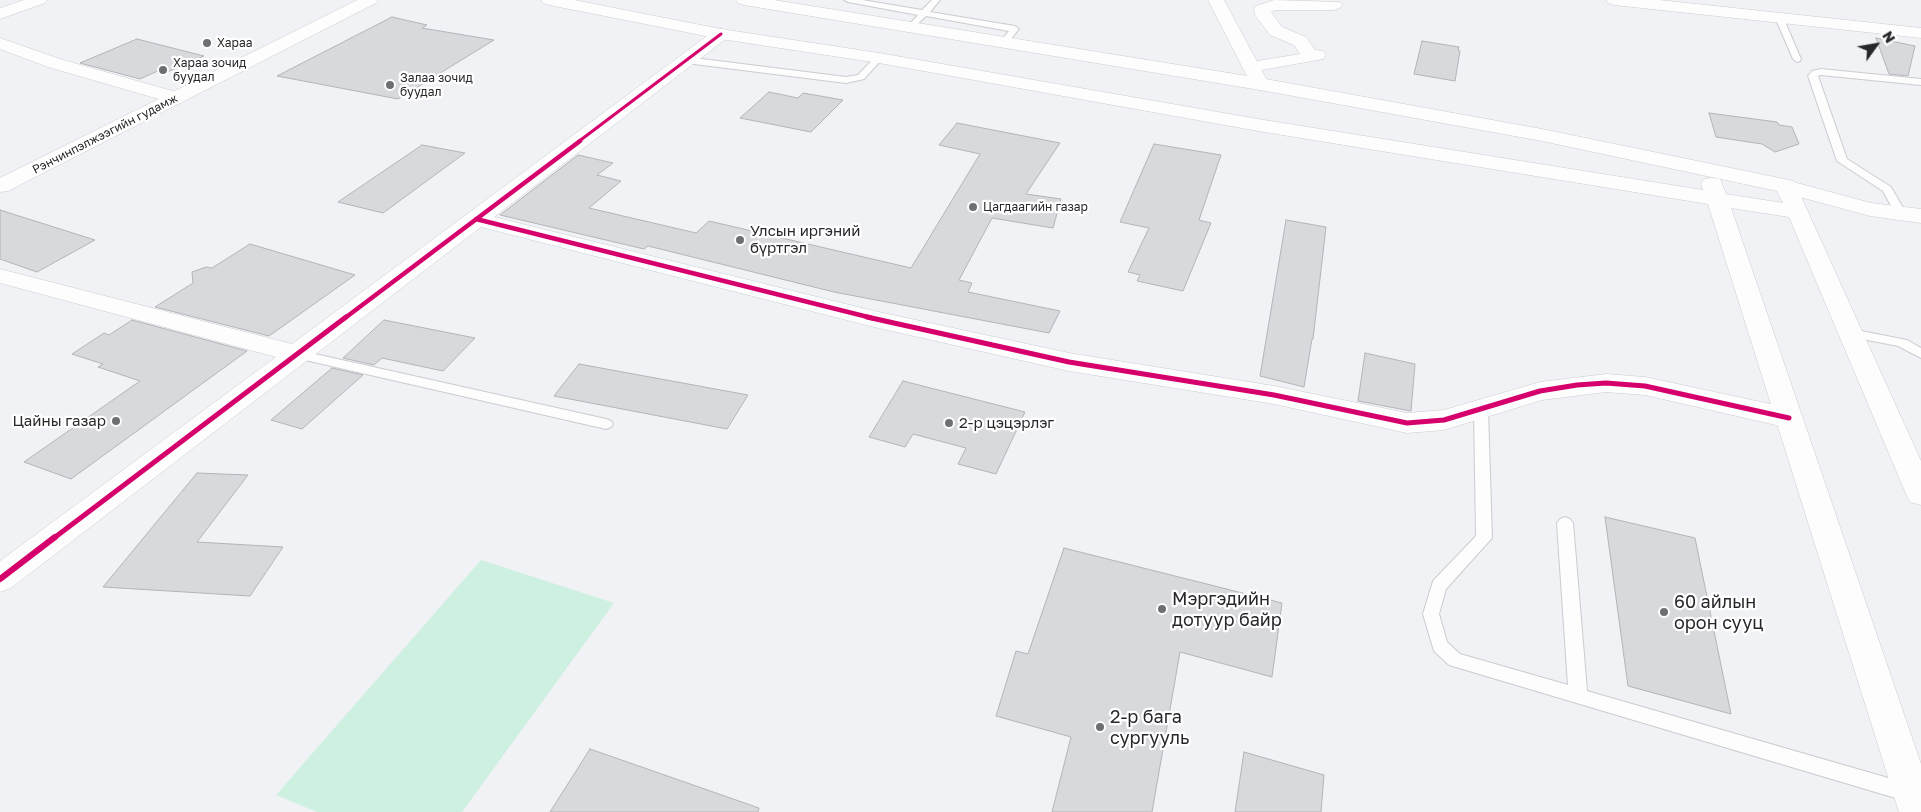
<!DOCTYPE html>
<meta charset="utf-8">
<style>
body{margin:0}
#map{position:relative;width:1921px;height:812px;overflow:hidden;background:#f0f2f6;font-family:"Golos Text",sans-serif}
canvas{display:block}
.north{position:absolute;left:1851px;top:20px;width:50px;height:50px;-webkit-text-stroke:4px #fff;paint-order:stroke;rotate:58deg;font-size:14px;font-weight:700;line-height:20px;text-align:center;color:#27282b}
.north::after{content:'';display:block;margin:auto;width:18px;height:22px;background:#27282b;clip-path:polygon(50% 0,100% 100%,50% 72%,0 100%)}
</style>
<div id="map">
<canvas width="1921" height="812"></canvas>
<div class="north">N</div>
</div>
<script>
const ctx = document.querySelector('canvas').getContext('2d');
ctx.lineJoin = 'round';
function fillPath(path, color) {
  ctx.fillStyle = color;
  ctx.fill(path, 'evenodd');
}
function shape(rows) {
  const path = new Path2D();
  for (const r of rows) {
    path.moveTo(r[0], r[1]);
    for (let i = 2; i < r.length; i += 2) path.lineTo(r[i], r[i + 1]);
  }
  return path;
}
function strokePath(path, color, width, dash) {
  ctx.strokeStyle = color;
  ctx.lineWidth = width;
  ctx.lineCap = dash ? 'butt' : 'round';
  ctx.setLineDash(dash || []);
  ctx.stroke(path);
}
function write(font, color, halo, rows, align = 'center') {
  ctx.font = font + ' "Golos Text",sans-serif';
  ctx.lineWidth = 4.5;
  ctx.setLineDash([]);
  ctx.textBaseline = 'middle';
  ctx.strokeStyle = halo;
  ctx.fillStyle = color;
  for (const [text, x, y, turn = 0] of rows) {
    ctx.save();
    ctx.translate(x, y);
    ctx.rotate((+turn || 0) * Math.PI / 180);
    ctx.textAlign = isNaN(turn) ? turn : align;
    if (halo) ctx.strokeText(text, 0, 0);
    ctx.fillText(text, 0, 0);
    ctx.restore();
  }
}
const green = shape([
 [481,560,614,603,462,812,317,812,276,795]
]);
const building = shape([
 [392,17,427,25,422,28,494,40,398,99,277,76,392,17],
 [1876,38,1915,46,1908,76,1889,74,1876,38],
 [137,39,204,56,167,72,160,70,140,79,80,63,137,39],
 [1422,41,1459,47,1458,50,1460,51,1455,81,1414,74,1422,41],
 [769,92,798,98,803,93,843,100,811,132,740,118,769,92],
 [1709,113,1777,122,1779,125,1792,127,1799,144,1775,152,1762,144,1716,137,1709,113],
 [957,123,1060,143,1026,194,1061,199,1053,228,992,218,959,280,972,283,968,292,1060,311,1049,333,834,292,648,246,644,249,500,215,578,155,613,163,597,175,621,181,589,208,696,233,709,221,911,268,980,154,939,145,957,123],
 [1154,144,1221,155,1199,220,1211,223,1183,291,1137,281,1140,275,1128,272,1149,228,1120,222,1154,144],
 [422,145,465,153,383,213,338,202,422,145],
 [0,210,95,240,37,272,0,259,0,210],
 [1286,220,1326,227,1313,339,1312,339,1304,387,1260,376,1286,220],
 [250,244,355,275,269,336,155,307,193,283,192,272,206,267,212,268,250,244],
 [132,320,247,351,71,479,24,462,140,381,98,367,103,364,72,354,104,333,109,335,132,320],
 [384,320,475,338,443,371,382,358,374,365,343,358,384,320],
 [1365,353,1415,364,1411,411,1358,401,1365,353],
 [579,364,748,395,727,429,554,396,579,364],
 [332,368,363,375,302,429,271,420,332,368],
 [903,381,1025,412,996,474,958,464,966,448,913,434,905,447,869,437,903,381],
 [197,473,248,475,197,542,283,547,250,596,103,587,197,473],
 [1605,517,1695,538,1731,714,1628,686,1605,517],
 [1064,548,1282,603,1272,677,1180,652,1152,812,1052,812,1071,737,996,716,1016,651,1028,654,1064,548],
 [590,749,759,808,758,812,550,812,590,749],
 [1244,752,1324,775,1321,812,1235,812,1244,752]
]);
const service = shape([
 [844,0,862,0,922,10,932,0,940,0,930,12,1015,26,1019,29,1006,45,1003,46,999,43,1009,31,926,16,910,31,906,28,918,15,848,2,844,0],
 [1776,15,1783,17,1801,59,1800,61,1797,62,1793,59,1775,17,1776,15],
 [879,55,883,58,864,79,846,83,686,63,682,60,686,57,846,77,858,75,876,56,879,55],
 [1821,69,1921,79,1921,85,1821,75,1818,76,1847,159,1891,187,1906,213,1904,215,1896,215,1883,191,1837,161,1808,76,1812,71,1821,69],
 [1851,329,1907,340,1921,348,1921,358,1898,346,1847,336,1845,333,1847,330,1851,329],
 [297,350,606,419,611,421,613,424,611,427,606,429,292,357,290,354,292,351,297,350],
 [1481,405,1486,407,1488,410,1492,538,1446,589,1439,614,1447,642,1460,654,1568,685,1557,523,1560,519,1565,517,1570,519,1573,523,1587,691,1909,784,1916,787,1919,793,1916,799,1909,802,1449,665,1434,651,1423,614,1433,581,1476,536,1474,410,1476,407,1481,405]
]);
const minor = shape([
 [24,0,47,0,45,3,0,19,0,8,24,0],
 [1274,0,1340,2,1342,5,1340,8,1334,10,1276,10,1271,12,1282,27,1306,37,1315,50,1323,51,1326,55,1323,59,1251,72,1245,71,1242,67,1245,63,1300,54,1294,45,1270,35,1255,15,1254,9,1256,6,1274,0],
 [721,29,727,30,730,34,727,38,494,217,874,311,1069,353,1274,386,1407,413,1444,410,1540,382,1606,374,1645,377,1789,408,1799,411,1803,418,1799,425,1789,428,1645,395,1606,392,1542,400,1444,430,1407,433,1274,404,1069,371,874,327,481,227,11,588,0,592,0,561,276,357,0,283,0,269,292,344,715,30,721,29],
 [0,38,60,59,183,94,185,98,183,102,176,104,48,67,0,49,0,38]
]);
const tertiary = shape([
 [357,0,378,0,376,3,8,191,0,192,0,178,357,0],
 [1208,0,1224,0,1269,84,1267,88,1260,90,1253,88,1251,84,1208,0],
 [1606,0,1659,0,1921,28,1921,38,1614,5,1608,3,1606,0],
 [1786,180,1871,203,1921,209,1921,223,1870,216,1778,191,1775,186,1778,181,1786,180]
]);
const secondary = shape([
 [541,0,574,0,721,29,879,53,1264,120,1703,190,1701,184,1704,179,1712,178,1720,179,1726,194,1783,203,1777,191,1542,141,1260,90,744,5,738,3,736,0,774,0,1260,78,1542,129,1794,181,1921,461,1921,505,1910,502,1906,494,1789,217,1731,208,1921,764,1921,812,1899,812,1708,204,1264,132,879,63,721,39,549,5,543,3,541,0]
]);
const cyclewayFar3 = shape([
 [578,142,721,34]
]);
const cyclewayFar2 = shape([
 [476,219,872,318],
 [345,318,580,141]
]);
const cyclewayFar1 = shape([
 [867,317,1069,362,1274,395,1407,423,1444,420,1540,391,1577,385,1606,383,1645,386,1789,418],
 [54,538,346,317]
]);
const cycleway = shape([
 [0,579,55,537]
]);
const markers = [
 [207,43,5,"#6d6f72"],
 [163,70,5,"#6d6f72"],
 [390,85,5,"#6d6f72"],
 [973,207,5,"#6d6f72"],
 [740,240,5,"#6d6f72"],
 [116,421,5,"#6d6f72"],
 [949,423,5,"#6d6f72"],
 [1162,609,5,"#6d6f72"],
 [1664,612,5,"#6d6f72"],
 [1100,727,5,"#6d6f72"]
];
const farPoinames = [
 ["Хараа",217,43],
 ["Хараа зочид",173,63],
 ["буудал",173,77],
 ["Залаа зочид",400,78],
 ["буудал",400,92],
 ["Цагдаагийн газар",983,207]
];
const farStreetnames = [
 ["Рэнчинпэлжээгийн гудамж",105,134,-27]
];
const poiNames = [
 ["Улсын иргэний",750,231],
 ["бүртгэл",750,248],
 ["Цайны газар",106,421,"right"],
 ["2-р цэцэрлэг",959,423]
];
const nearPoinames = [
 ["Мэргэдийн",1172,599],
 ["дотуур байр",1172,620],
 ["60 айлын",1674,602],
 ["орон сууц",1674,623],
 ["2-р бага",1110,717],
 ["сургууль",1110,738]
];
fillPath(green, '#cdf0e0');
fillPath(building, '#d8d9dc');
strokePath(building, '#b3b4b8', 1);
strokePath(service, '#caccce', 2);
strokePath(minor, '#caccce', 1);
strokePath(tertiary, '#caccce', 1);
strokePath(secondary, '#caccce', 1);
fillPath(service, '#fdfdfe');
fillPath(minor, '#fdfdfe');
fillPath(tertiary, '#fdfdfe');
fillPath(secondary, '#fdfdfe');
strokePath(cyclewayFar3, '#d6006c', 3);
strokePath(cyclewayFar2, '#d6006c', 4.5);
strokePath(cyclewayFar1, '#d6006c', 5);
strokePath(cycleway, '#d6006c', 6);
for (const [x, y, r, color] of markers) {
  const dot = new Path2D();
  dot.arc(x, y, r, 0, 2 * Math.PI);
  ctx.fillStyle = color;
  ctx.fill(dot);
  strokePath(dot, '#fff', 2);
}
write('12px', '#27282b', '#fff', farPoinames, 'left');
write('12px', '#27282b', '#fff', farStreetnames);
write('15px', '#27282b', '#fff', poiNames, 'left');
write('18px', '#27282b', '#fff', nearPoinames, 'left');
</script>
